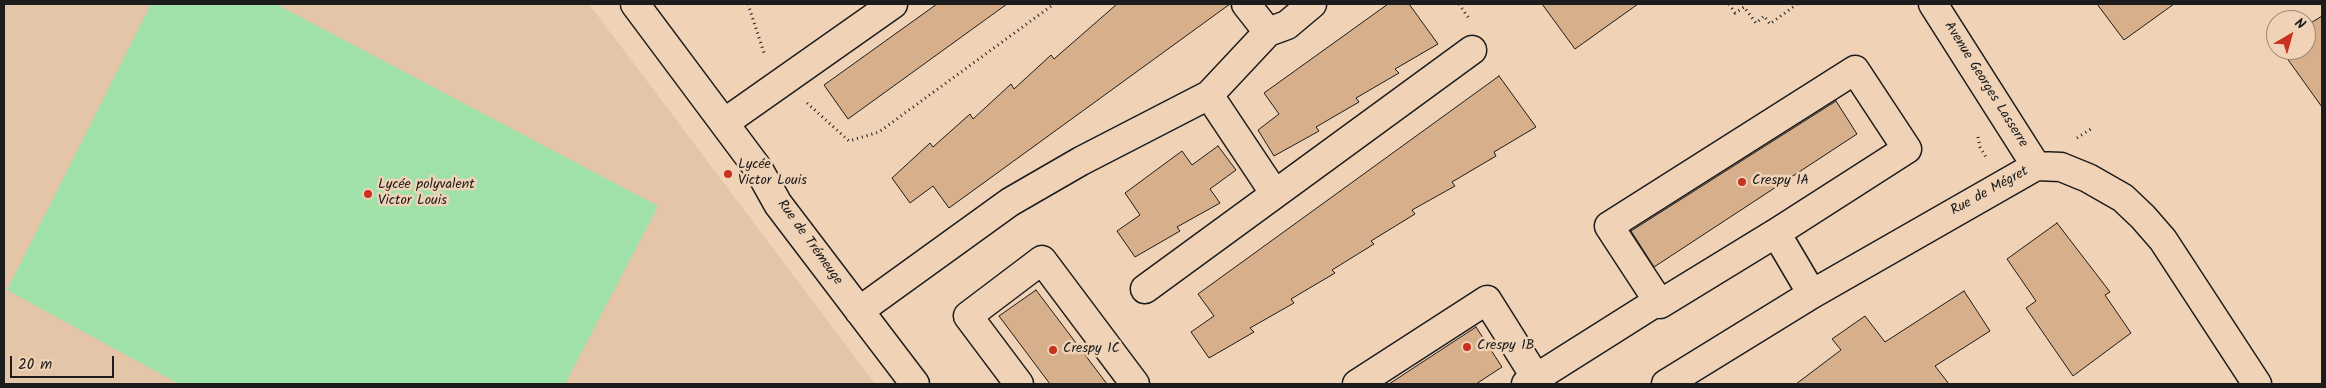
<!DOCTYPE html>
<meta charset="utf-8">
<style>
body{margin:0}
#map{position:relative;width:2326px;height:388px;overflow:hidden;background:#f0d3b7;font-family:Kalam,sans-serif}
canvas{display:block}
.frame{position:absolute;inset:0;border:5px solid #1c1c1c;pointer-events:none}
.north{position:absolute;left:2266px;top:10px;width:50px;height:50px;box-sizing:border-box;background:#f0d3b7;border:1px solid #9b8a79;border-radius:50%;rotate:38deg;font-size:14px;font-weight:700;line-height:20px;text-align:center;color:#1c1c1c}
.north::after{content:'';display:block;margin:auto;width:18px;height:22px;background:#c8321e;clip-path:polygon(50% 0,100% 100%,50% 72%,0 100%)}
.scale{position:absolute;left:10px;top:356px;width:104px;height:22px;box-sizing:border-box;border:2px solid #1c1c1c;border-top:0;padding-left:6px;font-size:15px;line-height:18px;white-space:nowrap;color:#1c1c1c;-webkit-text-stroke:4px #f0d3b7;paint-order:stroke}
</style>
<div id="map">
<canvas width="2326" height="388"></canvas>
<div class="frame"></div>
<div class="north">N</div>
<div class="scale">20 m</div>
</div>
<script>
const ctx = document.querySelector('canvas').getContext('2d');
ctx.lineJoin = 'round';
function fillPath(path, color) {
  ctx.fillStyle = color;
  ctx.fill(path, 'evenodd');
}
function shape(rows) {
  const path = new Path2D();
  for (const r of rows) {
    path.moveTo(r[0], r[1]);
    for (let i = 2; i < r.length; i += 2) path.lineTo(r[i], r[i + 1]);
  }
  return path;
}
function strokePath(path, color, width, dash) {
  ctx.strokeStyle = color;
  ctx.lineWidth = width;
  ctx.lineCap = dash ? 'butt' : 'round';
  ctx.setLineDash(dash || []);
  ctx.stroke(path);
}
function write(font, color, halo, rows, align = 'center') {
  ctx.font = font + ' Kalam,sans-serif';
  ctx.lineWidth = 5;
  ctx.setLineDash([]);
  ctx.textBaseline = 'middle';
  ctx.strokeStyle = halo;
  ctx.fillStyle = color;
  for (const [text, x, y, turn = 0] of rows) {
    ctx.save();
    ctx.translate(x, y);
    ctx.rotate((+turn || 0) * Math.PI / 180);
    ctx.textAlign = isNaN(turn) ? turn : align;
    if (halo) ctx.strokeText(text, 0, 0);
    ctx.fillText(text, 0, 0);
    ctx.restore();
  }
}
const built = shape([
 [4,4,589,4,875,384,4,384]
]);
const green = shape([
 [151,4,276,4,658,206,565,384,179,384,7,290]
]);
const building = shape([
 [937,4,1007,4,848,119,824,85,937,4],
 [1117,4,1230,4,949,208,933,186,910,203,892,178,930,143,933,147,970,114,973,119,1011,84,1014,89,1051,55,1054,59,1117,4],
 [1388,4,1409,4,1438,44,1395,69,1399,73,1356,98,1359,102,1316,127,1319,131,1274,156,1258,130,1279,114,1264,93,1388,4],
 [1542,4,1638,4,1575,49,1542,4],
 [2097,4,2174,4,2124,40,2097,4],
 [2322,16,2322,107,2281,50,2306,50,2306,26,2322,16],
 [1499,76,1536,127,1494,152,1496,156,1452,182,1455,186,1412,210,1415,214,1371,241,1374,244,1332,270,1335,273,1291,299,1294,303,1250,328,1254,332,1209,358,1191,332,1214,316,1198,294,1499,76],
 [1836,101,1857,134,1654,267,1631,231,1836,101],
 [1218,146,1236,170,1210,189,1220,203,1177,227,1180,231,1135,257,1117,231,1140,215,1125,193,1182,151,1192,165,1218,146],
 [2057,223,2110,292,2105,295,2131,333,2073,376,2026,308,2036,301,2007,259,2057,223],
 [1036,290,1107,384,1050,384,999,316,1036,290],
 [1964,291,1990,331,1935,366,1949,384,1796,384,1841,350,1832,339,1865,316,1885,342,1964,291],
 [1476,327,1502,367,1476,384,1389,384,1476,327]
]);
const path = shape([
 [748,4,765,56],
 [1459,4,1470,20],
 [1729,4,1735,13,1744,7,1756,23,1764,16,1770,24,1797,4],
 [807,103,849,141,879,132,1054,4],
 [1978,137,1980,147,1987,159],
 [2077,138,2091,129]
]);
const minor = shape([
 [635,4,759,170,778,204,915,384],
 [1933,4,2036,166],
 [1268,32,1287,25,1312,4],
 [724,123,893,4],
 [1275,194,1472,50],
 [1776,233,1660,304,1609,226,1855,70,1907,149,1776,233,1812,294],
 [1145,289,1275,194,1209,95],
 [859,311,1010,202,1081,161,1209,95,1268,32,1246,4],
 [1536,378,1658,301],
 [1019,384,968,316,1042,260,1135,384],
 [1357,384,1487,300,1536,378,1526,384],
 [1666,384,1812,294,2036,166,2061,167,2088,178,2123,198,2143,217,2163,240,2257,384]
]);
const markers = [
 [728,174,5,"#c8321e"],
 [1742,182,5,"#c8321e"],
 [368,194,5,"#c8321e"],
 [1467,347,5,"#c8321e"],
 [1053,350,5,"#c8321e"]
];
const streetNames = [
 ["Avenue Georges Lasserre",1985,85,58],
 ["Rue de Mégret",1990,192,-29],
 ["Rue de Trémeuge",809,243,54]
];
const poiNames = [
 ["Lycée",738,166],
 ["Victor Louis",738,182],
 ["Crespy 1A",1752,182],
 ["Lycée polyvalent",378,186],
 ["Victor Louis",378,202],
 ["Crespy 1B",1477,347],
 ["Crespy 1C",1063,350]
];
fillPath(built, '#e4c5a7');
fillPath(green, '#a0e1aa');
fillPath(building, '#d7af8a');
strokePath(building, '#1c1c1c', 1);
strokePath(minor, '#1c1c1c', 31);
strokePath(path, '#1c1c1c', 3, [1, 4]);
strokePath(minor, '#f0d3b7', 28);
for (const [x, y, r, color] of markers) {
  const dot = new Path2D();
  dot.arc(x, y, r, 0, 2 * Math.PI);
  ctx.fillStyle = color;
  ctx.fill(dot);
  strokePath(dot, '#f0d3b7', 2);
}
write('14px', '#1c1c1c', '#f0d3b7', streetNames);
write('14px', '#1c1c1c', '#f0d3b7', poiNames, 'left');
</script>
